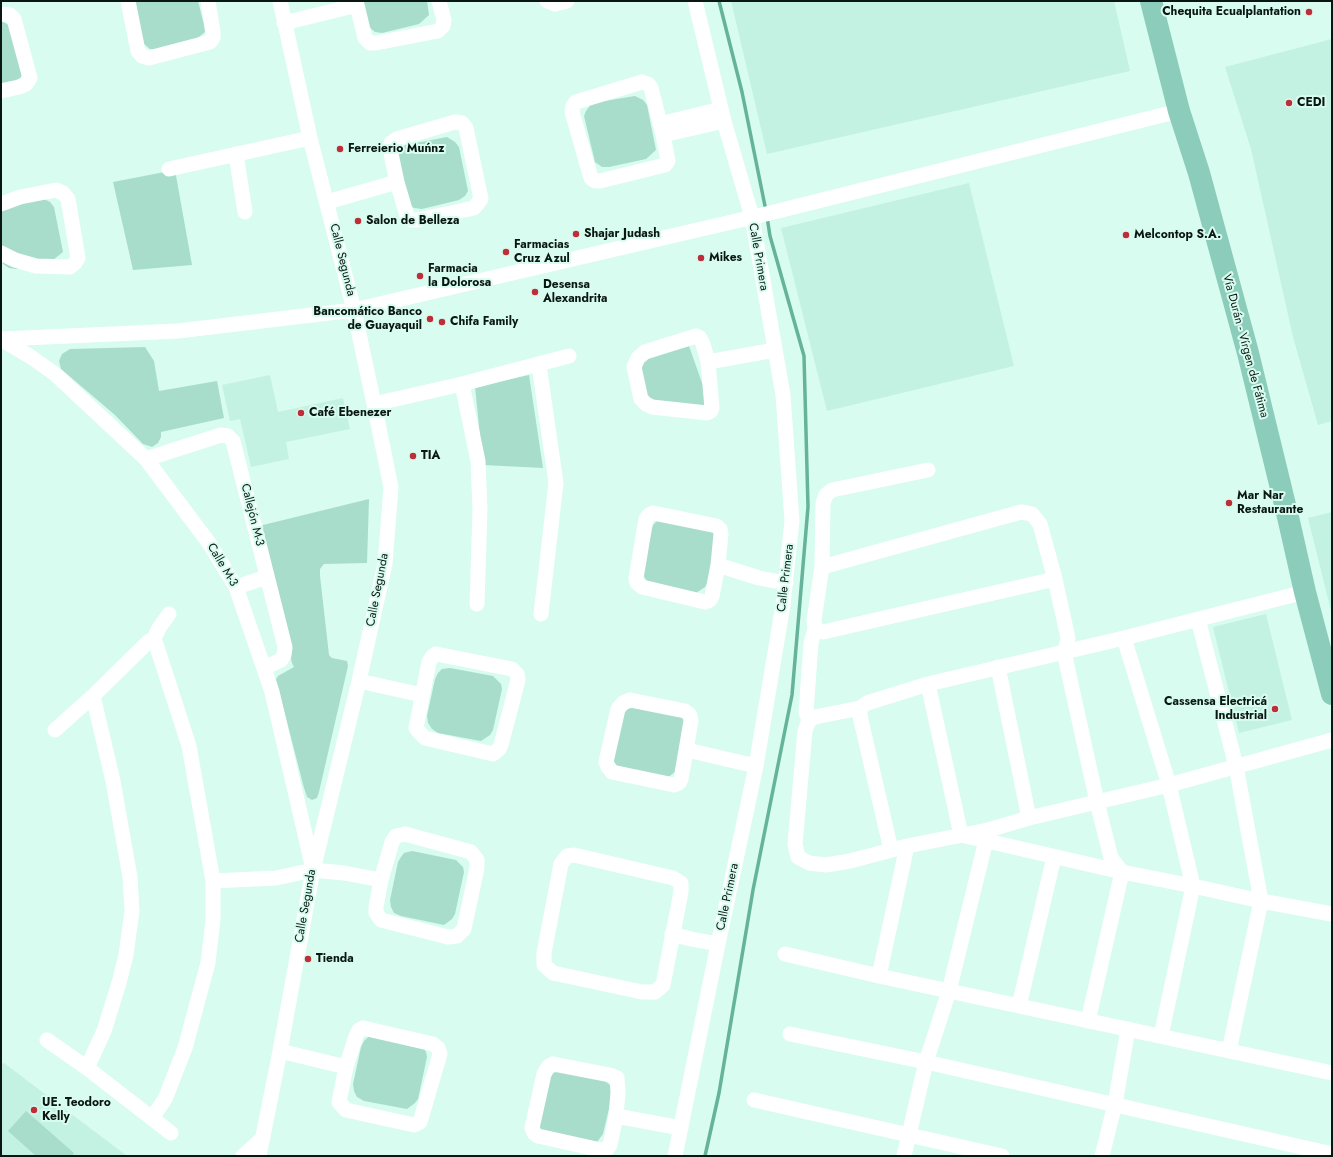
<!DOCTYPE html>
<meta charset="utf-8">
<style>
body{margin:0}
#map{position:relative;width:1333px;height:1157px;overflow:hidden;background:#d8fcef;font-family:Jost,sans-serif}
canvas{display:block}
.frame{position:absolute;inset:0;border:2px solid #091612;pointer-events:none}
</style>
<div id="map">
<canvas width="1333" height="1157"></canvas>
<div class="frame"></div>
</div>
<script>
const ctx = document.querySelector('canvas').getContext('2d');
ctx.lineJoin = 'round';
function fillPath(path, color) {
  ctx.fillStyle = color;
  ctx.fill(path, 'evenodd');
}
function shape(rows) {
  const path = new Path2D();
  for (const r of rows) {
    path.moveTo(r[0], r[1]);
    for (let i = 2; i < r.length; i += 2) path.lineTo(r[i], r[i + 1]);
  }
  return path;
}
function strokePath(path, color, width, dash) {
  ctx.strokeStyle = color;
  ctx.lineWidth = width;
  ctx.lineCap = dash ? 'butt' : 'round';
  ctx.setLineDash(dash || []);
  ctx.stroke(path);
}
function write(font, color, halo, rows, align = 'center') {
  ctx.font = font + ' Jost,sans-serif';
  ctx.lineWidth = 4;
  ctx.setLineDash([]);
  ctx.textBaseline = 'middle';
  ctx.strokeStyle = halo;
  ctx.fillStyle = color;
  for (const [text, x, y, turn = 0] of rows) {
    ctx.save();
    ctx.translate(x, y);
    ctx.rotate((+turn || 0) * Math.PI / 180);
    ctx.textAlign = isNaN(turn) ? turn : align;
    if (halo) ctx.strokeText(text, 0, 0);
    ctx.fillText(text, 0, 0);
    ctx.restore();
  }
}
const built = shape([
 [731,1,1114,1,1130,71,767,154],
 [1332,39,1332,421,1318,425,1293,337,1251,149,1225,67],
 [969,183,1014,366,827,411,781,228],
 [270,375,278,412,343,398,350,429,286,442,289,459,251,467,240,419,230,421,222,385],
 [1332,512,1332,615,1308,518],
 [1266,614,1292,720,1239,733,1213,627],
 [4,1063,127,1156,1,1156,1,1064]
]);
const green = shape([
 [133,1,198,1,204,25,205,32,195,40,158,49,150,49,144,44],
 [362,1,427,1,429,15,419,24,382,33,375,32,369,27],
 [1,21,9,25,22,75,19,80,1,87],
 [635,96,643,100,647,105,656,150,646,159,609,167,602,167,595,162,584,116,586,111,592,103],
 [447,137,455,142,459,147,468,191,465,196,459,200,422,209,414,208,408,204,396,158,399,152,405,145],
 [175,170,192,265,133,270,113,182],
 [42,198,50,202,54,207,63,252,53,260,16,269,9,268,3,264,1,258,1,205],
 [689,346,707,397,705,403,702,408,647,402,639,375,643,359],
 [145,347,154,361,159,391,217,381,224,418,161,432,161,437,158,443,152,447,143,444,115,415,61,369,59,361,62,354,70,349],
 [529,375,543,468,483,465,475,387],
 [369,499,367,563,324,564,320,569,320,576,329,655,332,658,347,661,348,666,319,792,317,798,312,800,307,797,304,788,276,679,278,676,294,667,292,663,261,529,263,525],
 [657,521,712,531,716,536,708,582,705,587,696,593,647,581,643,575,650,531,653,525],
 [450,668,493,676,501,684,502,689,493,730,490,735,481,741,438,733,432,729,428,723,427,716,435,679,438,673,442,669],
 [628,706,679,713,686,721,675,772,667,778,617,766,613,760,621,716],
 [412,851,456,860,463,867,464,872,455,914,452,919,444,925,401,916,394,913,391,907,390,900,398,862,401,857,404,853],
 [375,1036,423,1047,426,1052,427,1057,418,1099,415,1103,407,1109,364,1101,357,1097,354,1091,353,1084,361,1047,364,1041,368,1037],
 [560,1071,604,1080,612,1087,613,1092,603,1134,597,1142,542,1133,539,1127,546,1082,553,1073],
 [26,1111,74,1153,72,1156,36,1156,8,1131]
]);
const stream = shape([
 [719,1,742,92,766,211],
 [705,1156,719,1093,753,890,792,695,808,507,804,356,770,236,767,217]
]);
const minor = shape([
 [128,1,138,51,142,56,149,58,210,42,213,38,213,32,208,1],
 [356,1,365,38,370,43,376,43,438,31,443,26,444,20,439,1],
 [547,1,555,4,567,1],
 [1,14,10,15,14,19,30,78,26,84,19,87,1,91],
 [284,23,357,5],
 [642,82,648,84,651,88,663,135,668,161,665,165,600,181,595,181,591,178,572,112,573,106,576,102,642,82],
 [455,122,462,123,466,128,481,199,474,208,417,220,412,220,407,216,397,182,390,149,391,143,397,139,455,122],
 [660,124,721,109],
 [663,135,724,121],
 [236,154,245,212],
 [169,169,310,138],
 [327,202,397,182],
 [1,204,20,197,56,190,63,193,68,199,78,258,75,263,70,267,36,266,15,260,1,253],
 [696,336,700,338,703,344,708,362,712,408,711,411,707,413,652,407,646,404,641,399,634,367,638,358,645,352,696,336],
 [1,339,31,357,55,374,146,459,209,543,236,587,272,692,305,834,312,865],
 [2,339,178,331,354,310,766,214,1179,111],
 [708,362,775,350],
 [539,365,556,483,541,614],
 [462,384,478,461,480,510,477,604],
 [374,404,462,384,569,356],
 [146,459,221,435,228,436,233,441,285,647,284,655,281,660,264,668],
 [653,513,717,526,720,529,721,534,718,565,712,596,710,600,705,602,642,587,637,583,636,578,646,519,649,515,653,513],
 [718,565,759,578,786,583],
 [822,567,1021,512,1032,514,1040,524,1055,579,1068,638,1067,644,1064,652,1097,802,1111,858,1122,872,1088,1021],
 [236,587,267,577],
 [1305,592,1124,638,928,684,867,703,860,708,815,717,809,720,805,731,795,844,798,857,809,863,826,865,850,861,907,846,988,830,1029,818,1169,785,1332,740],
 [1198,619,1236,766,1261,901,1229,1051],
 [815,629,823,632,1055,579],
 [1124,638,1169,785,1193,886,1161,1036],
 [153,641,159,628,169,614],
 [436,654,512,669,517,674,518,680,501,745,499,749,493,754,425,738,419,732,416,728,429,662,432,657,436,654],
 [998,667,1029,818],
 [359,681,422,695],
 [928,684,961,835,1122,872,1193,886,1261,901,1332,914],
 [630,700,685,711,690,715,691,721,681,779,679,783,674,785,612,772,608,767,606,762,618,709,623,703,630,700],
 [860,708,860,716,891,850],
 [809,720,806,712,811,643,815,629,814,620,822,567,823,503,826,495,832,490,928,470],
 [55,730,93,696,149,641,153,641],
 [687,750,756,766],
 [405,834,471,852,477,860,477,868,464,929,457,936,448,937,381,920,376,913,376,907,381,880,392,842,396,836,405,834],
 [574,855,673,878,681,883,681,892,663,985,655,992,642,992,553,973,544,965,544,953,561,864,567,856,574,855],
 [213,881,276,878,313,870,344,873,381,880],
 [672,934,691,939,718,944],
 [785,954,879,976,1332,1073],
 [879,976,907,846],
 [1019,1006,1054,857],
 [363,1028,433,1044,438,1048,440,1054,420,1122,414,1125,346,1110,339,1102,346,1067,356,1036,359,1030,363,1028],
 [790,1034,926,1062,1332,1154],
 [47,1040,87,1068,171,1133],
 [280,1051,346,1067],
 [553,1064,610,1075,617,1078,618,1092,616,1116,610,1145,607,1149,601,1150,538,1136,534,1133,532,1128,544,1074,548,1067,553,1064],
 [87,1068,104,1031,119,983,126,955,132,911,130,877,113,781,93,696],
 [754,1100,1002,1156],
 [616,1116,681,1128],
 [152,1118,165,1099,185,1048,208,963,213,920,213,881,189,746,156,644,153,641],
 [243,1156,263,1138],
 [259,1156,280,1051,313,870,359,681,385,564,391,487,374,404,354,310,310,138,280,1],
 [675,1156,718,944,756,766,783,605,792,521,783,395,752,217,724,121,695,1],
 [904,1156,926,1062,949,991,988,832],
 [1102,1156,1115,1104,1128,1029]
]);
const primary = shape([
 [1151,1,1179,111,1199,173,1248,353,1288,517,1305,592,1332,694]
]);
const markers = [
 [1309,12,4,"#be2e38"],
 [1289,103,4,"#be2e38"],
 [340,149,4,"#be2e38"],
 [358,221,4,"#be2e38"],
 [576,234,4,"#be2e38"],
 [1126,235,4,"#be2e38"],
 [506,252,4,"#be2e38"],
 [701,258,4,"#be2e38"],
 [420,276,4,"#be2e38"],
 [535,292,4,"#be2e38"],
 [430,319,4,"#be2e38"],
 [442,322,4,"#be2e38"],
 [301,413,4,"#be2e38"],
 [413,456,4,"#be2e38"],
 [1229,503,4,"#be2e38"],
 [1275,709,4,"#be2e38"],
 [308,959,4,"#be2e38"],
 [34,1110,4,"#be2e38"]
];
const poiNames = [
 ["Chequita Ecualplantation",1301,12,"right"],
 ["CEDI",1297,103],
 ["Ferreierio Muńnz",348,149],
 ["Salon de Belleza",366,221],
 ["Shajar Judash",584,234],
 ["Melcontop S.A.",1134,235],
 ["Farmacias",514,245],
 ["Cruz Azul",514,259],
 ["Mikes",709,258],
 ["Farmacia",428,269],
 ["la Dolorosa",428,283],
 ["Desensa",543,285],
 ["Alexandrita",543,299],
 ["Bancomático Banco",422,312,"right"],
 ["de Guayaquil",422,326,"right"],
 ["Chifa Family",450,322],
 ["Café Ebenezer",309,413],
 ["TIA",421,456],
 ["Mar Nar",1237,496],
 ["Restaurante",1237,510],
 ["Cassensa Electricá",1267,702,"right"],
 ["Industrial",1267,716,"right"],
 ["Tienda",316,959],
 ["UE. Teodoro",42,1103],
 ["Kelly",42,1117]
];
const streetNames = [
 ["Calle Primera",758,257,80],
 ["Calle Segunda",342,260,76],
 ["Vía Durán - Vírgen de Fátima",1245,346,75],
 ["Callejón M-3",252,515,76],
 ["Calle M-3",222,565,59],
 ["Calle Primera",786,578,-83],
 ["Calle Segunda",378,590,-79],
 ["Calle Primera",728,897,-78],
 ["Calle Segunda",306,906,-80]
];
fillPath(built, '#c4f2e2');
fillPath(green, '#a8ddcb');
strokePath(stream, '#65b39b', 3.5);
strokePath(minor, '#fff', 15);
strokePath(primary, '#8cccbb', 22);
for (const [x, y, r, color] of markers) {
  const dot = new Path2D();
  dot.arc(x, y, r, 0, 2 * Math.PI);
  ctx.fillStyle = color;
  ctx.fill(dot);
  strokePath(dot, '#d8fcef', 1.5);
}
write('bold 12px', '#091612', '#d8fcef', poiNames, 'left');
write('12px', '#091612', '#d8fcef', streetNames);
</script>
